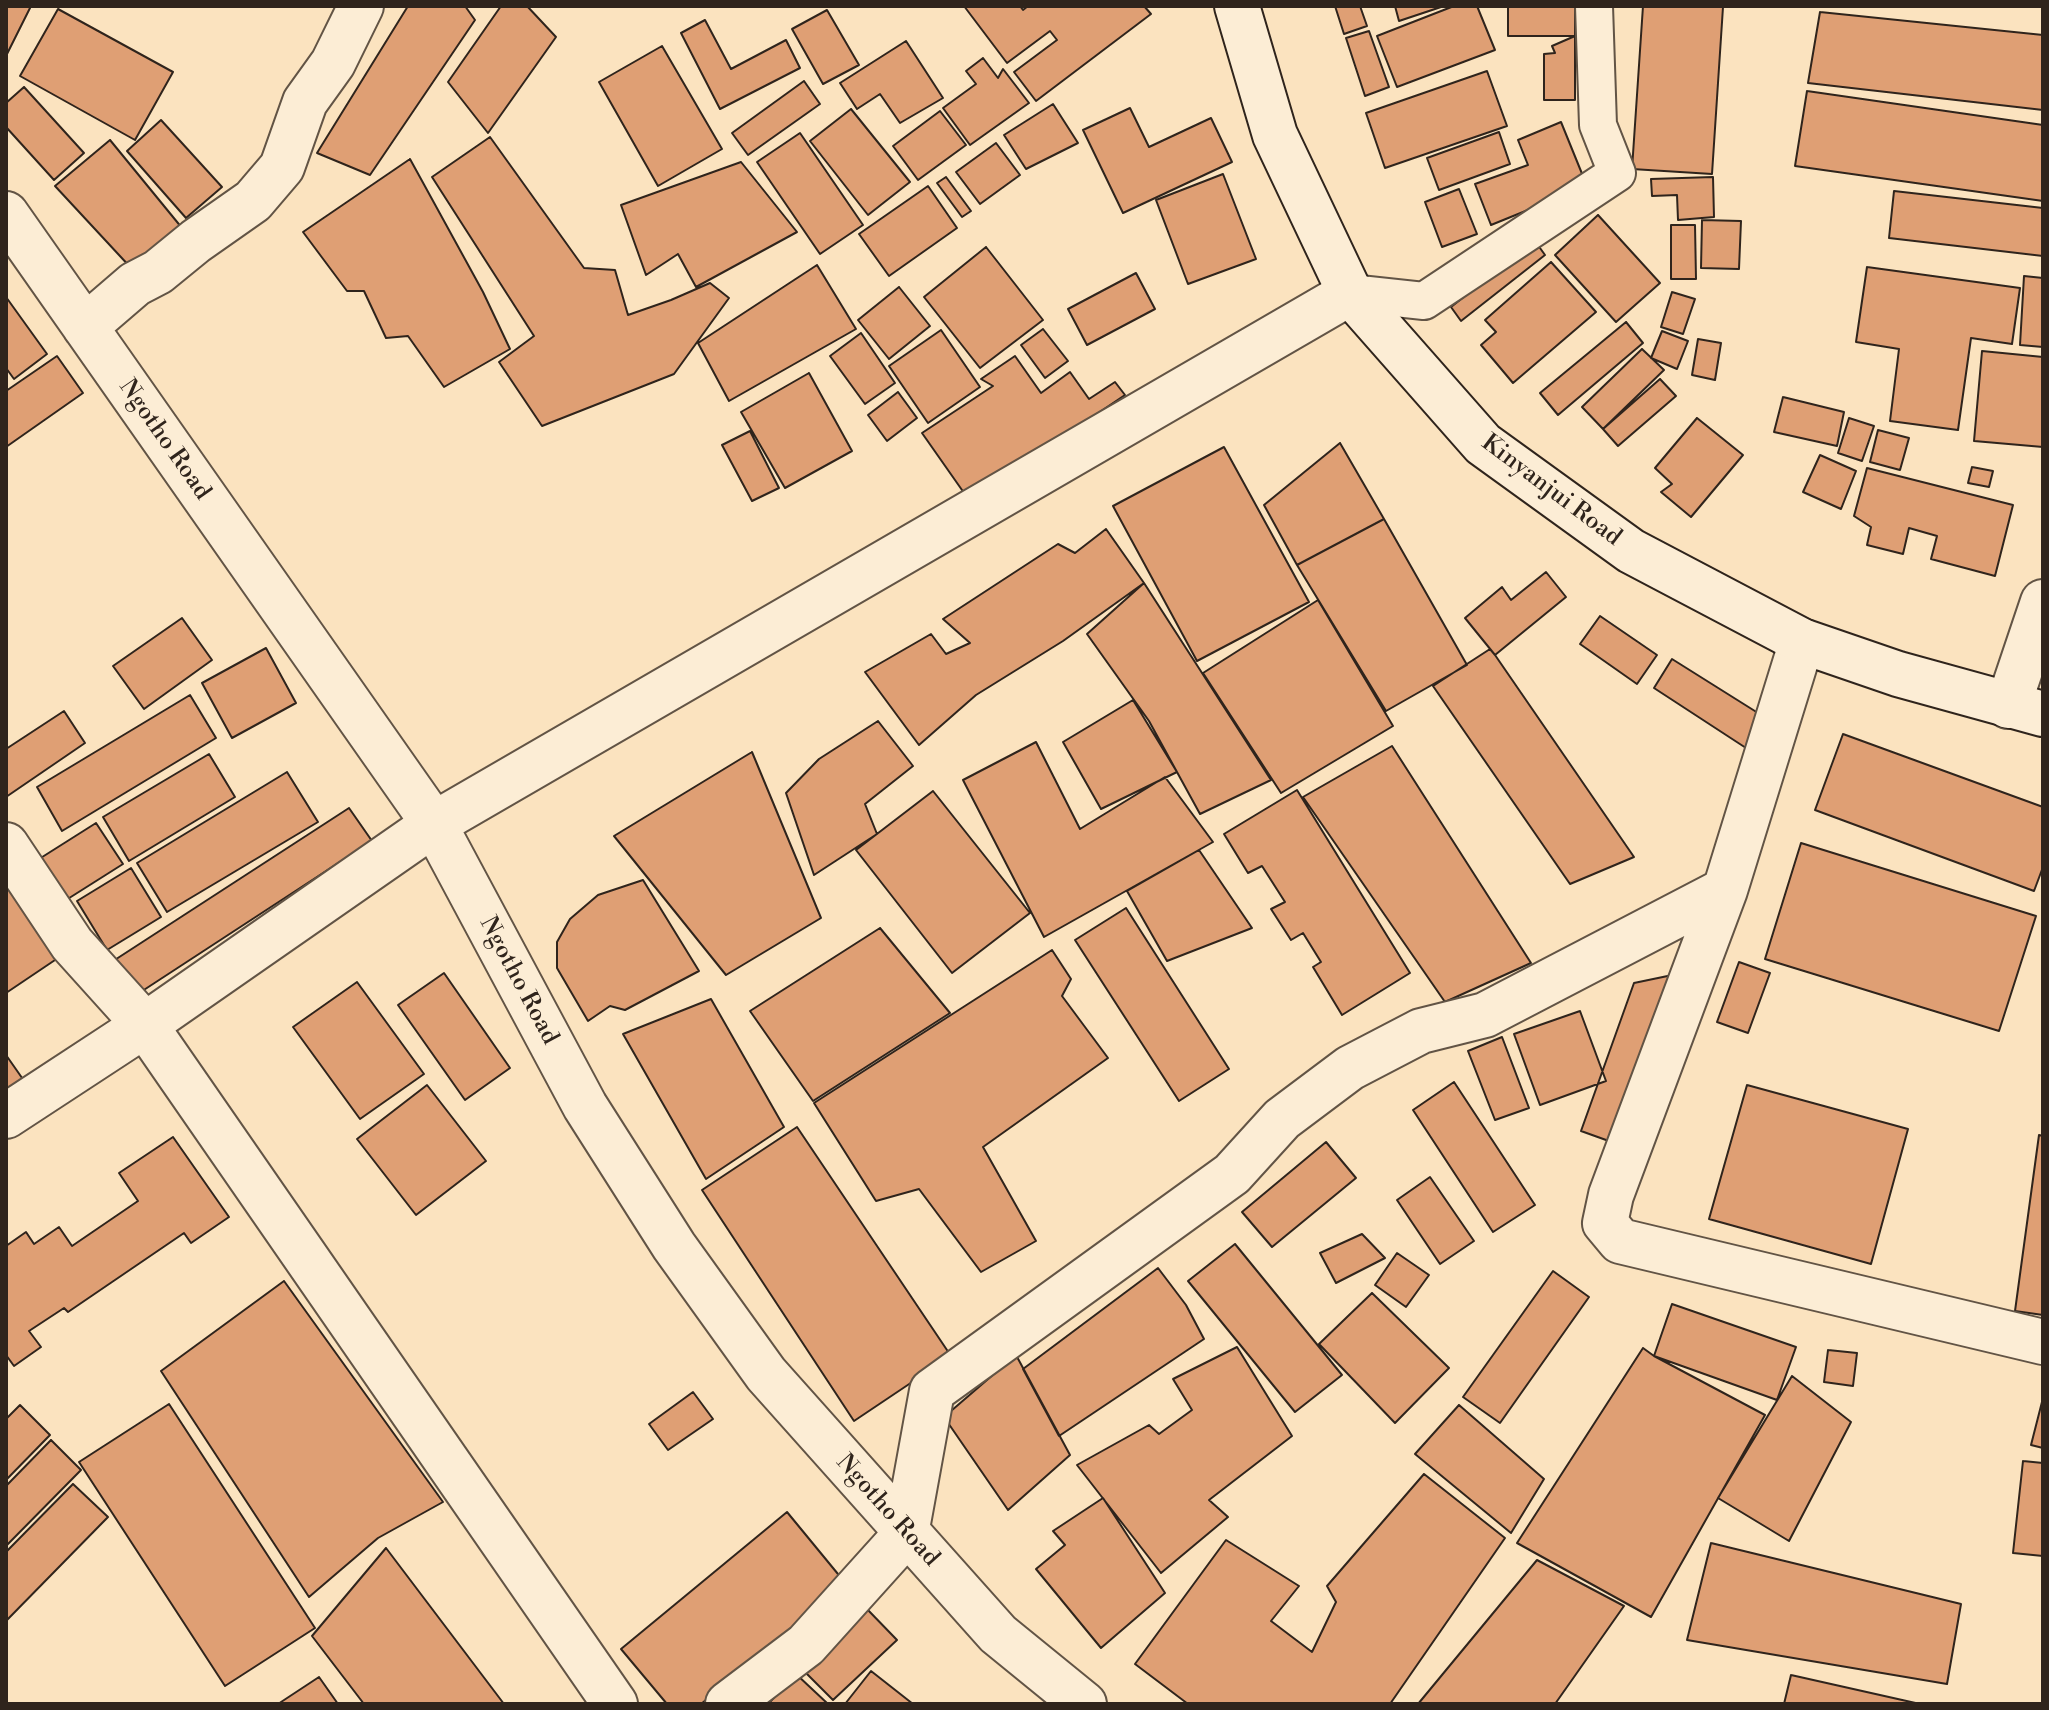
<!DOCTYPE html>
<style>
body{margin:0}
#map{position:relative;width:2049px;height:1710px;overflow:hidden;background:#fbe3bf;font-family:"Libre Bodoni",serif}
canvas{display:block}
.frame{position:absolute;inset:0;border:8px solid #2f241c;pointer-events:none}
</style>
<div id="map">
<canvas width="2049" height="1710"></canvas>
<div class="frame"></div>
</div>
<script>
const ctx = document.querySelector('canvas').getContext('2d');
ctx.lineJoin = 'round';
function fillPath(path, color) {
  ctx.fillStyle = color;
  ctx.fill(path, 'evenodd');
}
function shape(rows) {
  const path = new Path2D();
  for (const r of rows) {
    path.moveTo(r[0], r[1]);
    for (let i = 2; i < r.length; i += 2) path.lineTo(r[i], r[i + 1]);
  }
  return path;
}
function strokePath(path, color, width, dash) {
  ctx.strokeStyle = color;
  ctx.lineWidth = width;
  ctx.lineCap = dash ? 'butt' : 'round';
  ctx.setLineDash(dash || []);
  ctx.stroke(path);
}
function write(font, color, halo, rows, align = 'center') {
  ctx.font = font + ' "Libre Bodoni",serif';
  ctx.lineWidth = 6;
  ctx.setLineDash([]);
  ctx.textBaseline = 'middle';
  ctx.strokeStyle = halo;
  ctx.fillStyle = color;
  for (const [text, x, y, turn = 0] of rows) {
    ctx.save();
    ctx.translate(x, y);
    ctx.rotate((+turn || 0) * Math.PI / 180);
    ctx.textAlign = isNaN(turn) ? turn : align;
    if (halo) ctx.strokeText(text, 0, 0);
    ctx.fillText(text, 0, 0);
    ctx.restore();
  }
}
const building = shape([
 [6,6,31,6,6,56,6,6],
 [408,6,465,6,475,20,370,175,317,153,408,6],
 [501,6,527,6,556,37,488,133,448,82,501,6],
 [964,6,1020,6,1023,10,1028,6,1144,6,1151,14,1036,101,1014,72,1057,40,1050,31,1007,63,964,6],
 [1335,6,1360,6,1367,26,1344,34,1335,6],
 [1395,6,1444,6,1399,21,1395,6],
 [1454,6,1477,6,1495,50,1397,87,1377,36,1454,6],
 [1508,6,1575,6,1575,36,1508,36,1508,6],
 [1643,6,1723,7,1712,174,1632,169,1643,6],
 [58,9,173,72,135,140,20,76,58,9],
 [827,10,859,65,823,84,792,29,827,10],
 [1820,12,2043,35,2043,110,1808,83,1820,12],
 [705,20,731,69,786,40,800,68,720,109,681,33,705,20],
 [1369,31,1389,87,1365,96,1346,38,1369,31],
 [1575,36,1575,100,1544,100,1544,54,1555,53,1552,46,1575,36],
 [906,41,943,98,900,123,880,94,857,109,840,83,906,41],
 [662,46,722,149,658,186,599,82,662,46],
 [983,58,998,78,1003,69,1029,103,970,145,943,108,976,84,966,71,983,58],
 [1487,71,1507,126,1385,168,1366,113,1487,71],
 [804,81,820,104,748,155,732,133,804,81],
 [24,87,84,153,54,180,6,127,6,103,24,87],
 [1807,91,2043,125,2043,201,1795,166,1807,91],
 [1053,104,1078,143,1026,169,1004,135,1053,104],
 [1130,108,1149,147,1211,118,1232,162,1123,213,1083,130,1130,108],
 [851,109,910,182,868,215,810,141,851,109],
 [940,111,966,145,918,180,893,146,940,111],
 [161,120,222,187,186,218,127,151,161,120],
 [1561,122,1587,186,1491,225,1475,184,1528,165,1518,140,1561,122],
 [1499,132,1510,164,1439,190,1427,158,1499,132],
 [800,133,863,225,820,254,757,162,800,133],
 [490,137,584,268,615,270,628,315,671,300,710,283,729,298,674,374,542,426,499,362,534,336,432,177,490,137],
 [110,140,182,228,132,269,55,186,110,140],
 [996,143,1020,175,980,204,956,172,996,143],
 [410,159,483,292,510,349,444,387,408,336,386,338,364,291,347,291,303,232,410,159],
 [741,162,797,232,696,287,678,254,646,275,621,205,741,162],
 [1223,174,1256,259,1188,284,1156,200,1223,174],
 [946,177,971,211,962,217,937,183,946,177],
 [1713,177,1714,217,1678,220,1677,195,1652,196,1651,179,1713,177],
 [928,186,957,228,889,276,859,234,928,186],
 [1459,189,1477,234,1442,247,1425,202,1459,189],
 [1894,191,2043,208,2043,256,1889,238,1894,191],
 [1598,215,1660,283,1616,322,1555,255,1598,215],
 [1702,220,1741,221,1739,269,1701,268,1702,220],
 [1671,225,1695,225,1696,279,1671,279,1671,225],
 [1535,241,1545,255,1461,321,1451,307,1535,241],
 [986,247,1043,320,980,368,924,297,986,247],
 [1551,262,1596,312,1513,383,1481,345,1496,332,1485,320,1551,262],
 [817,265,856,329,729,401,698,343,817,265],
 [1867,267,2020,288,2012,344,1971,338,1958,430,1890,421,1899,349,1856,342,1867,267],
 [1136,273,1155,309,1087,345,1068,309,1136,273],
 [2024,276,2043,278,2043,347,2020,345,2024,276],
 [899,287,930,326,889,359,858,320,899,287],
 [1672,292,1695,299,1683,334,1661,327,1672,292],
 [6,297,47,354,14,379,6,368,6,297],
 [1626,322,1643,343,1558,415,1540,393,1626,322],
 [1043,329,1068,361,1045,378,1021,345,1043,329],
 [941,330,980,387,928,423,889,366,941,330],
 [1662,331,1688,341,1677,369,1651,358,1662,331],
 [861,333,895,383,865,404,830,356,861,333],
 [1698,339,1721,343,1715,380,1692,375,1698,339],
 [1642,349,1664,370,1603,429,1582,407,1642,349],
 [1982,351,2043,357,2043,447,1974,441,1982,351],
 [57,356,83,393,6,447,6,391,57,356],
 [1015,356,1041,393,1070,372,1089,399,1115,382,1125,395,969,500,922,433,993,386,981,379,1015,356],
 [809,373,852,451,785,488,741,412,809,373],
 [1660,379,1676,396,1618,446,1603,429,1660,379],
 [898,392,917,418,887,441,868,415,898,392],
 [1783,397,1844,412,1837,446,1774,432,1783,397],
 [1697,418,1743,455,1691,517,1661,492,1672,484,1655,468,1697,418],
 [1849,418,1874,426,1862,461,1838,453,1849,418],
 [1878,430,1909,438,1900,470,1870,462,1878,430],
 [750,431,779,488,752,501,722,445,750,431],
 [1340,443,1384,519,1297,565,1264,505,1340,443],
 [1224,447,1309,602,1197,661,1113,506,1224,447],
 [1820,455,1856,471,1841,509,1803,492,1820,455],
 [1972,467,1993,471,1989,487,1968,483,1972,467],
 [1867,468,2013,505,1995,576,1931,559,1937,536,1909,528,1903,554,1867,545,1871,527,1854,516,1867,468],
 [1384,519,1467,665,1386,711,1297,565,1384,519],
 [1106,529,1144,583,1063,641,976,695,919,745,865,672,931,634,946,654,970,643,943,619,1058,544,1075,553,1106,529],
 [1546,572,1566,597,1495,655,1465,618,1502,587,1511,600,1546,572],
 [1144,583,1271,780,1200,814,1149,721,1087,634,1144,583],
 [1318,600,1393,726,1281,793,1203,673,1318,600],
 [1600,616,1657,655,1637,684,1580,644,1600,616],
 [182,618,212,660,144,709,113,666,182,618],
 [266,648,296,703,232,738,202,683,266,648],
 [1490,649,1495,655,1634,857,1570,884,1433,686,1490,649],
 [1672,659,1766,718,1746,748,1654,688,1672,659],
 [190,695,216,738,62,831,37,787,190,695],
 [1133,700,1177,772,1101,809,1063,742,1133,700],
 [64,711,85,743,6,797,6,749,64,711],
 [878,721,913,766,865,804,877,834,814,875,786,793,819,759,878,721],
 [1843,734,2043,807,2043,867,2034,891,1815,810,1843,734],
 [1036,742,1080,829,1165,777,1213,842,1044,937,963,780,1036,742],
 [1392,746,1531,963,1445,1002,1303,797,1392,746],
 [752,752,821,918,726,975,614,836,752,752],
 [209,754,235,797,129,861,103,817,209,754],
 [287,772,318,822,167,912,137,863,287,772],
 [1297,790,1410,973,1342,1015,1313,967,1321,962,1303,933,1291,940,1271,909,1285,902,1262,866,1248,873,1224,834,1297,790],
 [933,791,1030,913,952,973,856,850,933,791],
 [349,808,372,841,130,999,107,965,349,808],
 [96,823,123,864,55,907,28,866,96,823],
 [1801,843,2036,916,1999,1031,1765,959,1801,843],
 [1199,850,1252,928,1167,961,1127,891,1199,850],
 [131,868,161,917,107,950,77,901,131,868],
 [643,880,699,971,625,1010,610,1006,588,1021,557,968,557,942,570,919,598,895,643,880],
 [6,881,58,958,6,993,6,881],
 [1126,908,1229,1069,1179,1101,1075,940,1126,908],
 [880,928,950,1013,813,1101,750,1011,880,928],
 [1052,950,1071,979,1062,996,1108,1058,983,1147,1036,1241,981,1272,919,1189,876,1201,814,1103,1052,950],
 [1739,962,1770,973,1748,1033,1717,1022,1739,962],
 [444,973,510,1068,465,1100,398,1005,444,973],
 [1682,973,1620,1145,1581,1131,1634,983,1682,973],
 [357,982,424,1074,360,1119,293,1027,357,982],
 [711,999,784,1127,706,1179,623,1034,711,999],
 [1580,1011,1606,1081,1540,1105,1514,1034,1580,1011],
 [1502,1037,1529,1108,1495,1120,1468,1051,1502,1037],
 [6,1055,27,1085,6,1099,6,1055],
 [1454,1082,1535,1205,1493,1232,1413,1110,1454,1082],
 [427,1085,486,1161,416,1215,357,1139,427,1085],
 [1747,1085,1908,1129,1871,1264,1709,1219,1747,1085],
 [797,1127,951,1356,854,1421,702,1190,797,1127],
 [2039,1135,2043,1136,2043,1315,2015,1311,2039,1135],
 [173,1137,229,1217,191,1243,184,1233,68,1312,64,1308,29,1331,41,1347,14,1366,6,1355,6,1246,26,1232,34,1244,59,1227,72,1246,138,1201,119,1173,173,1137],
 [1326,1142,1356,1178,1272,1247,1242,1212,1326,1142],
 [1430,1177,1474,1241,1440,1264,1397,1200,1430,1177],
 [1362,1234,1385,1258,1336,1283,1320,1253,1362,1234],
 [1235,1244,1342,1375,1295,1412,1188,1281,1235,1244],
 [1397,1253,1429,1275,1406,1307,1375,1285,1397,1253],
 [1158,1268,1186,1305,1204,1339,1059,1436,1023,1369,1158,1268],
 [1553,1271,1589,1297,1500,1423,1463,1397,1553,1271],
 [284,1281,443,1502,378,1538,309,1597,161,1371,284,1281],
 [1372,1293,1449,1368,1395,1423,1319,1344,1372,1293],
 [1672,1304,1796,1347,1777,1400,1654,1356,1672,1304],
 [1237,1347,1292,1436,1209,1500,1228,1517,1161,1573,1077,1465,1149,1425,1159,1434,1192,1410,1173,1379,1237,1347],
 [1643,1348,1654,1356,1765,1415,1651,1617,1517,1543,1643,1348],
 [1828,1350,1857,1353,1853,1386,1824,1382,1828,1350],
 [1016,1355,1070,1455,1008,1510,944,1417,1016,1355],
 [1792,1376,1851,1422,1789,1541,1718,1498,1792,1376],
 [693,1392,713,1419,668,1450,649,1424,693,1392],
 [2043,1398,2043,1448,2031,1445,2043,1398],
 [169,1404,315,1628,225,1686,79,1462,169,1404],
 [20,1405,50,1435,6,1480,6,1419,20,1405],
 [1459,1405,1544,1479,1511,1533,1415,1454,1459,1405],
 [51,1440,81,1470,6,1546,6,1486,51,1440],
 [2023,1461,2043,1463,2043,1556,2013,1553,2023,1461],
 [1424,1474,1505,1538,1390,1704,1188,1704,1135,1664,1226,1540,1299,1586,1271,1621,1312,1652,1336,1602,1327,1586,1424,1474],
 [73,1484,108,1517,6,1621,6,1552,73,1484],
 [1103,1498,1165,1593,1101,1648,1036,1569,1065,1545,1053,1531,1103,1498],
 [787,1512,847,1585,701,1704,667,1704,621,1649,787,1512],
 [1711,1543,1961,1604,1947,1684,1687,1640,1711,1543],
 [386,1548,504,1704,364,1704,312,1636,386,1548],
 [1537,1560,1624,1606,1555,1704,1418,1704,1537,1560],
 [866,1608,897,1640,833,1700,801,1668,866,1608],
 [871,1671,913,1704,845,1704,871,1671],
 [796,1674,828,1704,768,1704,796,1674],
 [1791,1675,1920,1704,1784,1704,1791,1675],
 [319,1677,338,1704,278,1704,319,1677]
]);
const lane = shape([
 [1350,293,1424,301,1617,173,1598,125,1594,6]
]);
const street = shape([
 [6,214,434,824,585,1106,674,1246,766,1374,998,1634,1084,1704],
 [85,327,135,284,158,272,196,241,253,201,282,167,305,102,333,63,361,6],
 [1802,641,1725,890,1611,1195,1605,1223,1620,1241,2043,1342],
 [2008,706,2043,602],
 [6,845,72,944,145,1025,615,1704],
 [6,1116,145,1025,434,824,1350,293],
 [728,1704,806,1645,906,1534,932,1391,1232,1174,1282,1119,1350,1068,1421,1031,1485,1015,1725,890]
]);
const secondary = shape([
 [1237,6,1275,135,1350,293,1483,444,1631,551,1802,641,1898,674,2043,714]
]);
const streetNames = [
 ["Ngotho Road",164,440,55],
 ["Kinyanjui Road",1551,491,37],
 ["Ngotho Road",518,981,62],
 ["Ngotho Road",887,1511,48]
];
fillPath(building, '#df9f74');
strokePath(building, '#2f241c', 2);
strokePath(lane, '#625445', 40);
strokePath(street, '#625445', 48);
strokePath(secondary, '#2f241c', 48);
strokePath(lane, '#fcedd5', 36);
strokePath(street, '#fcedd5', 44);
strokePath(secondary, '#fcedd5', 44);
write('24px', '#2f241c', '#fcedd5', streetNames);
</script>
